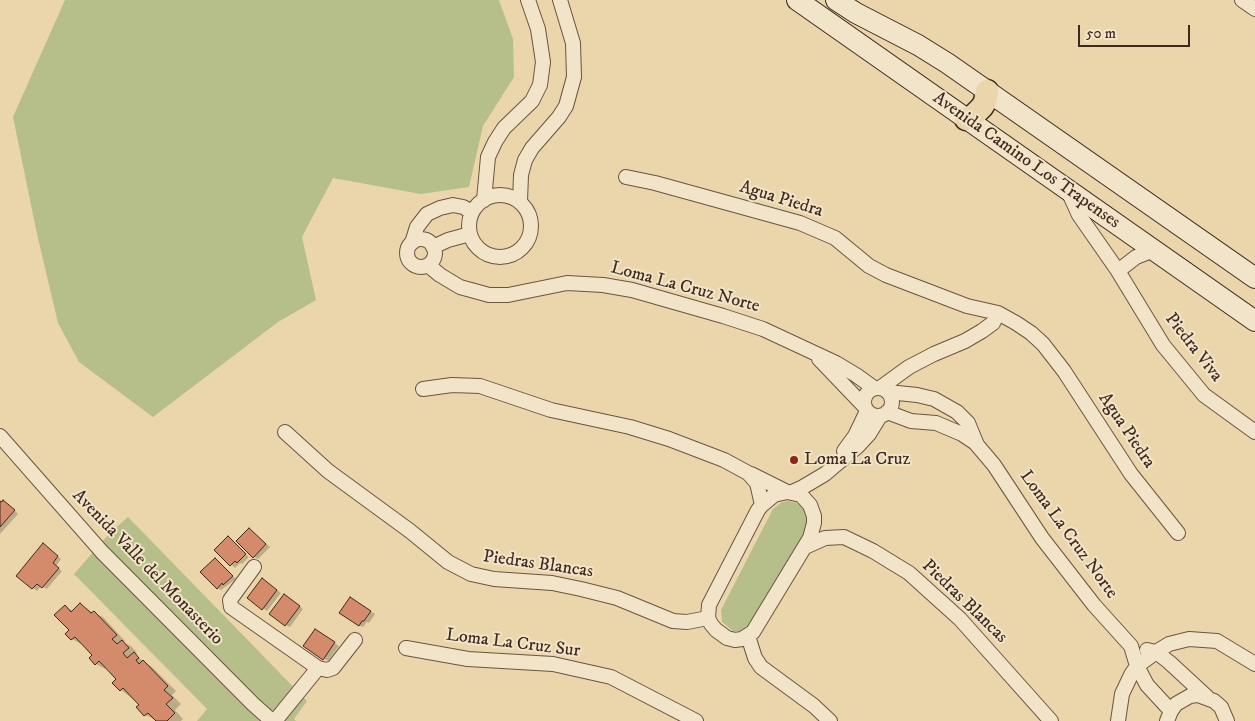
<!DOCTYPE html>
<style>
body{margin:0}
#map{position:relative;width:1255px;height:721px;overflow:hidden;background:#ebd6ac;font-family:"IM FELL DW Pica",serif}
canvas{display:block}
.scale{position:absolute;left:1078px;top:25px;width:112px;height:22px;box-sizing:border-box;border:2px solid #3f291f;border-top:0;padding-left:6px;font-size:15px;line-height:18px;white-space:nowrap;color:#3f291f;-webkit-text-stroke:4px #f2e4c9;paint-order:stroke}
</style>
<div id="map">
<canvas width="1255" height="721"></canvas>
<div class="scale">50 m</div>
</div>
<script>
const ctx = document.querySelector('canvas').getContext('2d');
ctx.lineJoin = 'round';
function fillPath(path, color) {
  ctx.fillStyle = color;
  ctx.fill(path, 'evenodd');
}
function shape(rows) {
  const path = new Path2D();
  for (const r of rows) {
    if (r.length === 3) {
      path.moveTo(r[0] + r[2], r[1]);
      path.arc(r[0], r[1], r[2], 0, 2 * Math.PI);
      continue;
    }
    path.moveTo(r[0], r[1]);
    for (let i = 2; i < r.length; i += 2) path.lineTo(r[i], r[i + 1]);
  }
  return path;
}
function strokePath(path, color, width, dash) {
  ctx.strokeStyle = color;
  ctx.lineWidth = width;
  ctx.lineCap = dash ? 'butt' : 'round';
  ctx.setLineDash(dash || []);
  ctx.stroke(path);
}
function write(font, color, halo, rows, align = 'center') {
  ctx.font = font + ' "IM FELL DW Pica",serif';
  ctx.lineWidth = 4;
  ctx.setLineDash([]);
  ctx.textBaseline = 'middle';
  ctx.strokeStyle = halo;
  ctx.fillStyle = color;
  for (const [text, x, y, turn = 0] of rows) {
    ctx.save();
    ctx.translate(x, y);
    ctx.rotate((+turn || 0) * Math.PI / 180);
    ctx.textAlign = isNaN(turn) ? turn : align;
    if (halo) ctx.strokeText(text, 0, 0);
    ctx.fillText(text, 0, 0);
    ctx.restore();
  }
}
const green = shape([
 [65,0,499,0,513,39,514,77,483,126,469,187,421,194,333,178,302,237,316,300,278,322,153,417,79,362,58,323,37,234,13,117],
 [788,501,797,503,805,510,809,520,807,534,752,627,745,631,733,631,722,622,721,610,773,509,782,502],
 [128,517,307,701,294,719,296,721,197,721,207,709,74,574,109,534]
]);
const shadow = shape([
 [0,503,8,504,18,514,0,534],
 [249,529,270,547,258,559,254,557],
 [228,538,249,557,242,564,240,563,235,568,216,550],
 [47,547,61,559,56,566,62,571,47,589,41,586,37,591,33,588],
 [215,559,236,579,221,590,217,588],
 [266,582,281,593,267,611,248,598],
 [289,598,303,609,290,627,286,625],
 [355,601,375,614,369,623,367,622,363,627,359,625],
 [80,604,93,613,103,617,125,641,123,642,131,646,137,653,135,655,152,667,176,691,172,695,181,704,175,710,183,719,181,721,158,721,145,715,141,705,121,690,118,679,106,667,105,669,96,664,94,655,82,643,81,644,72,639,65,606,73,611],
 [320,633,339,646,328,661,305,646]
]);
const building = shape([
 [3,500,15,510,0,527,0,501,2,502,3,500],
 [249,528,266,544,253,558,236,541,249,528],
 [228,536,246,554,237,563,235,561,230,566,214,550,228,536],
 [43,543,58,556,53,563,59,568,42,588,37,584,32,589,16,576,43,543],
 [215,558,233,576,223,585,222,583,217,589,200,572,215,558],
 [262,578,277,590,262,610,247,598,262,578],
 [284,594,300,606,285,626,269,614,284,594],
 [350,597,371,611,364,621,362,621,359,626,339,613,350,597],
 [80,603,91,613,94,611,117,635,112,639,117,644,122,640,129,648,123,653,127,658,134,652,139,658,136,660,139,664,143,660,168,686,164,690,173,698,166,704,175,713,167,721,156,721,148,713,144,716,136,707,139,705,123,688,120,691,112,683,116,679,99,661,95,665,89,658,92,655,75,637,71,640,65,634,69,630,54,615,65,605,71,612,80,603],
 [315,629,335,642,323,660,303,646,315,629]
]);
const minor = shape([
 [1242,0,1255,9],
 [626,177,655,183,800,223,835,238,869,266,886,275,967,306,998,313,1016,323,1031,333,1043,344,1064,371,1131,474,1178,533],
 [1068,191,1079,215,1118,271,1136,257,1154,250],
 [500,226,31],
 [484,200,488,157,495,142,504,128,532,101,540,85,543,62,538,29,528,0],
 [520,201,521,175,525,160,532,148,559,117,566,106,574,77,573,43,560,0],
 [421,253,14],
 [412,243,417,227,427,214,440,208,453,205,463,207,472,212],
 [433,247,448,240,470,234],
 [428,265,440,275,460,287,489,295,508,295,567,283,603,285,632,290,723,316,763,329,836,363,856,375,874,388],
 [1118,271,1163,345,1204,395,1255,432],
 [819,359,864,406],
 [878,402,14],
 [880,388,909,367,934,354,965,341,982,331,993,323,998,313],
 [423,389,452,385,480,386,551,410,630,427,669,439,724,460,748,473,757,483,762,505],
 [888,392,917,395,934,399,957,412,968,423,977,445,994,465,1042,538,1094,605,1131,646,1137,666,1147,685,1171,711],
 [887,412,911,421,936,423,962,434,977,444],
 [285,432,328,471,410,531,448,562,471,574,494,579,552,583,581,589,617,598,673,621,687,622,708,618],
 [0,436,102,552,253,704,272,721],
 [844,451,855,436,867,411],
 [751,474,787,492],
 [787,492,801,495,810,505,814,516,814,523,810,538,753,632,742,639,735,640,727,638,716,630,711,624,708,618,709,605,758,510,762,505,774,495,787,492],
 [792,492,803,487,825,474,857,447,869,434,880,416],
 [805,547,825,538,844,537,873,551,909,573,960,619,1051,721],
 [254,567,230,600,231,607,318,668,327,670,333,668,355,640],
 [748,636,755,658,761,667,814,706,830,721],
 [406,648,468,659,553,664,611,677,696,721],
 [1147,650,1156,652,1169,662,1207,697],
 [275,721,318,668],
 [1118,721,1122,694,1131,675,1137,666,1156,652,1169,644,1189,639,1217,641,1255,664],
 [1167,721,1171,711,1176,704,1190,696,1198,695,1214,701,1221,707,1227,721]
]);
const secondary = shape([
 [797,0,1255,321],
 [836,0,856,13,918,45,947,63,1255,278]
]);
const primary = shape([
 [966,119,973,116,982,107,985,102,987,91]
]);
const markers = [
 [794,460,5,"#8f2418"]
];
const streetNames = [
 ["Avenida Camino Los Trapenses",1026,161,35],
 ["Agua Piedra",781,200,17],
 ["Loma La Cruz Norte",685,288,15],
 ["Piedra Viva",1193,348,52],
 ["Agua Piedra",1126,431,56],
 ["Loma La Cruz Norte",1068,535,54],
 ["Piedras Blancas",538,565,8],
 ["Avenida Valle del Monasterio",147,568,46],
 ["Piedras Blancas",964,602,44],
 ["Loma La Cruz Sur",513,644,7]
];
const poiNames = [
 ["Loma La Cruz",804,460]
];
fillPath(green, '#b6be8a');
fillPath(shadow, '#0003');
fillPath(building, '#d48b6c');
strokePath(building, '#3f291f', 1);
strokePath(minor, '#6a5442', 16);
strokePath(secondary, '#3f291f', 22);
strokePath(primary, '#3f291f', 25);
strokePath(minor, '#f2e4c9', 14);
strokePath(secondary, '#f2e4c9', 20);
strokePath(primary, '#ebd6ac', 22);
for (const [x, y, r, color] of markers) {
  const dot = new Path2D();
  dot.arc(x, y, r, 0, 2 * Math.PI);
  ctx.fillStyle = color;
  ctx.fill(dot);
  strokePath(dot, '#f2e4c9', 2);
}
write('18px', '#3f291f', '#f2e4c9', streetNames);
write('18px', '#3f291f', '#f2e4c9', poiNames, 'left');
</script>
